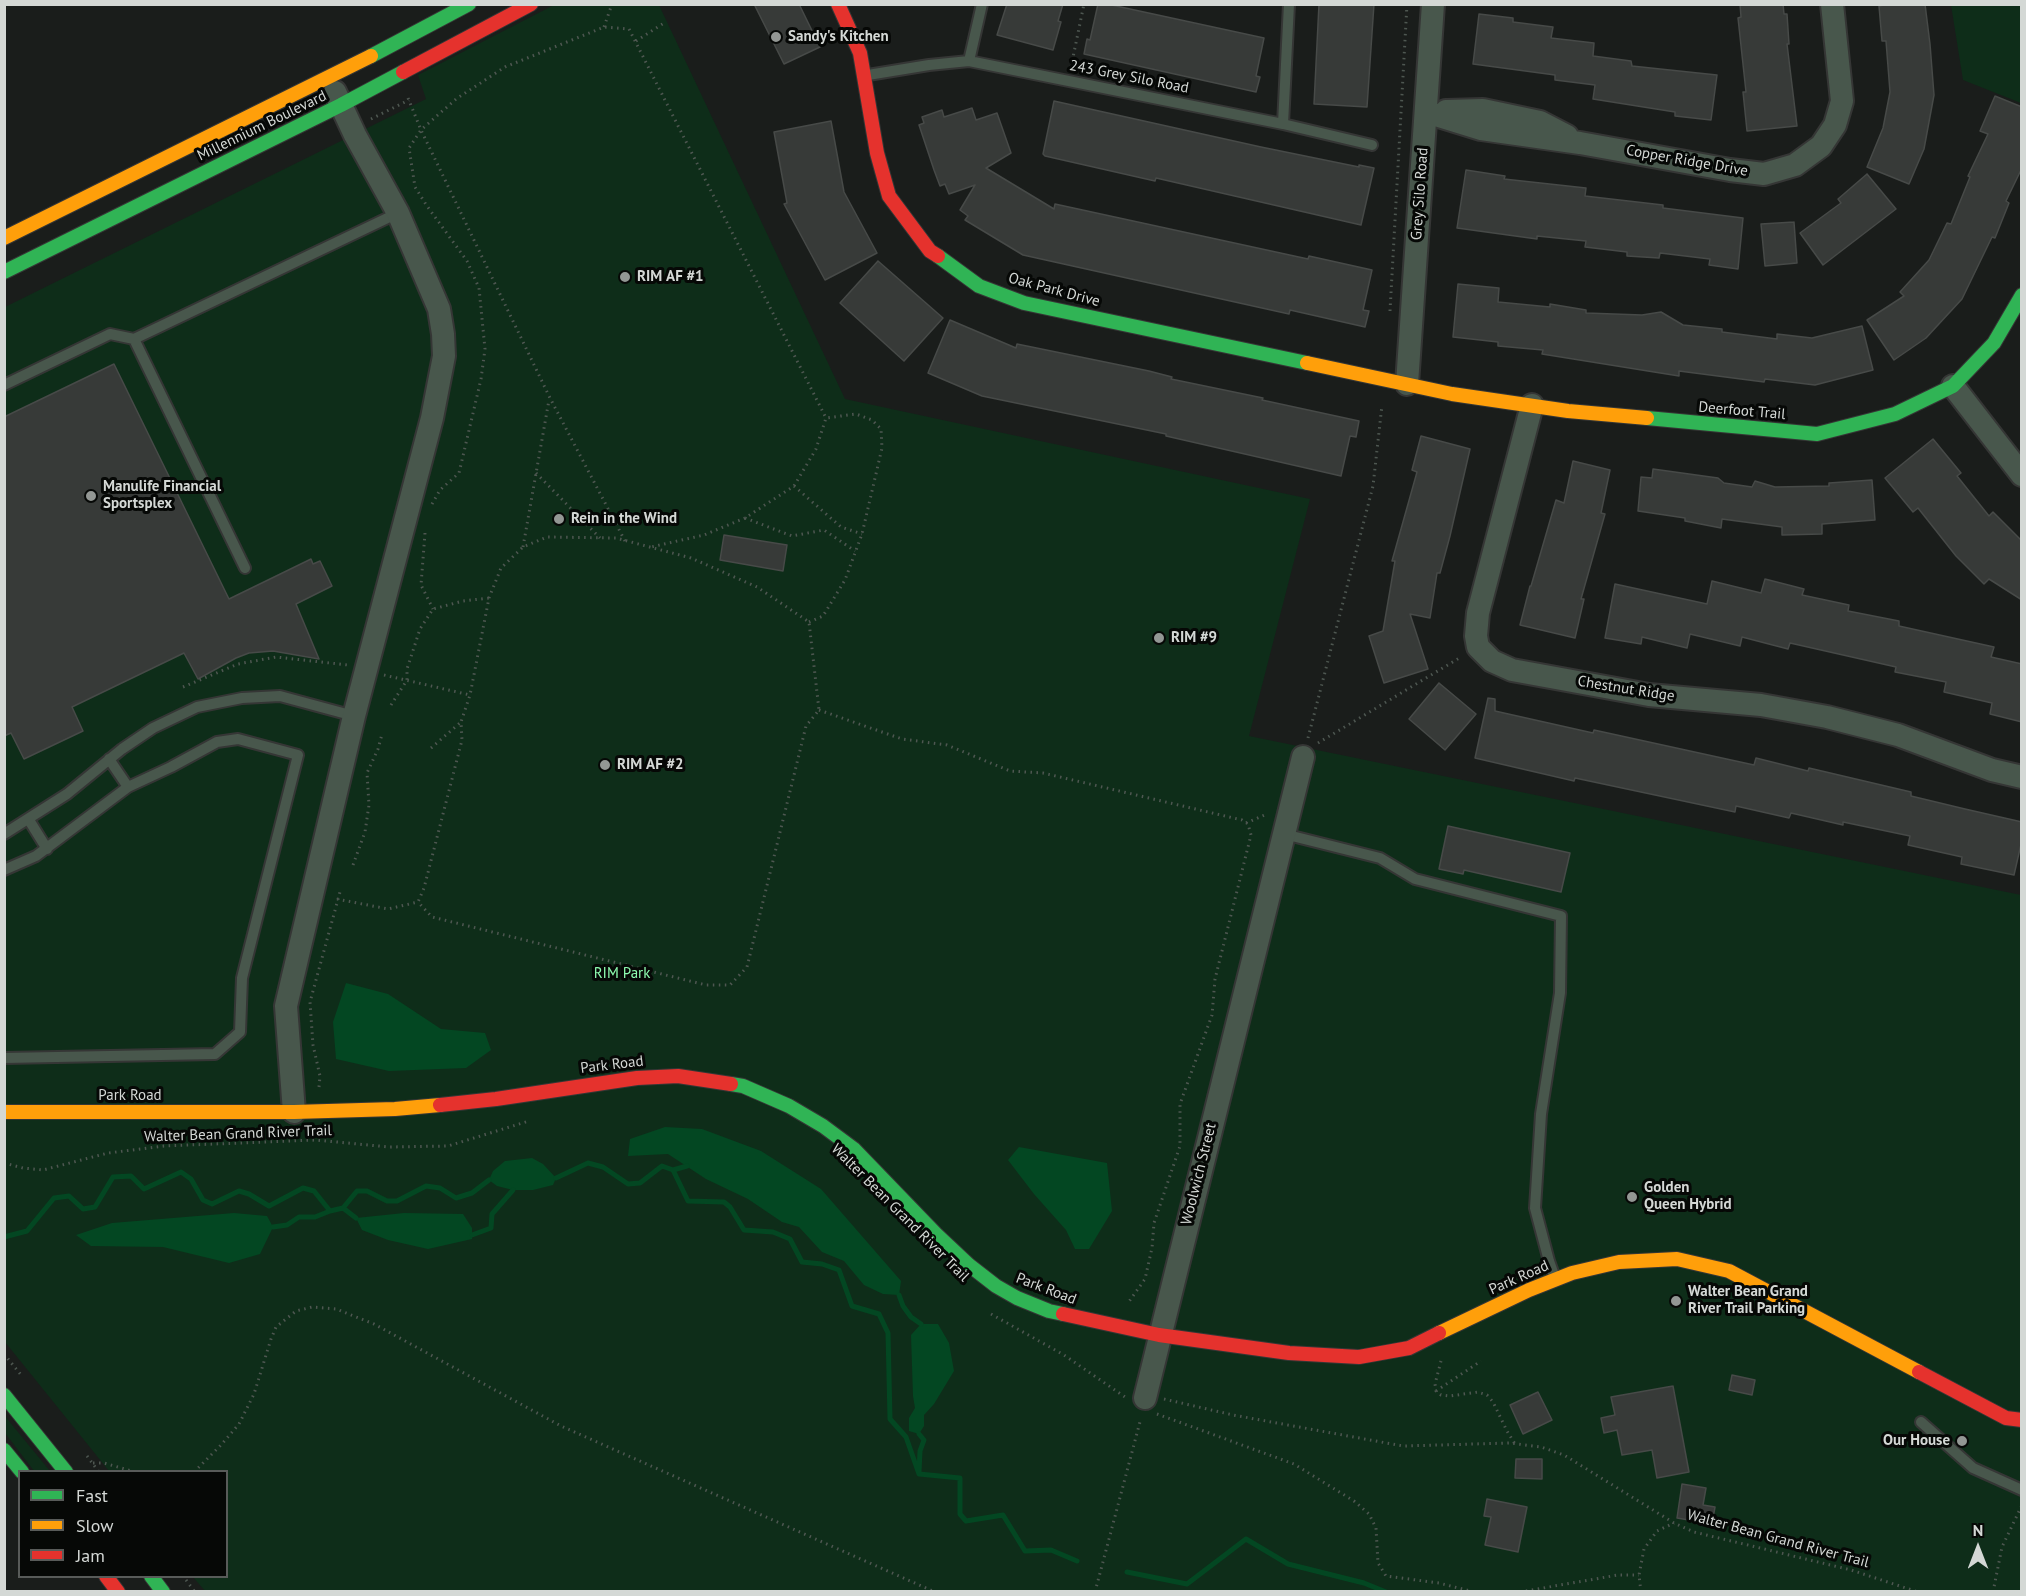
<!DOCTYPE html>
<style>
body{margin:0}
#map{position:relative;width:2026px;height:1596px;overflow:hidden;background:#1a1d1b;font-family:"PT Sans",sans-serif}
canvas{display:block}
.frame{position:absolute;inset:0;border:6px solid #d4d8d5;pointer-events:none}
.legend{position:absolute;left:18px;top:1470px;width:210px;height:108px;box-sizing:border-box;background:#060806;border:2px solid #585b59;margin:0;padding:8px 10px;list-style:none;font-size:18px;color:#d4d8d5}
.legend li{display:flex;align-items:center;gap:12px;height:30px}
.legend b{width:30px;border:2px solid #585b59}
.north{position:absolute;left:1948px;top:1518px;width:60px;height:60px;-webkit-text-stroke:4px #060806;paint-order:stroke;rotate:0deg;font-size:16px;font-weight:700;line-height:24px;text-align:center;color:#d4d8d5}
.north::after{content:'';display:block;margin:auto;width:21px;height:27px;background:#d4d8d5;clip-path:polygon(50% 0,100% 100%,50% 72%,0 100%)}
</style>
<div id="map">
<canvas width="2026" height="1596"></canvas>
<div class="frame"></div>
<ul class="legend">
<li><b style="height:8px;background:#30b455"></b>Fast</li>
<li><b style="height:8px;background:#ff9f0a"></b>Slow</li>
<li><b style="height:8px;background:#e5322d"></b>Jam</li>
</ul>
<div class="north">N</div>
</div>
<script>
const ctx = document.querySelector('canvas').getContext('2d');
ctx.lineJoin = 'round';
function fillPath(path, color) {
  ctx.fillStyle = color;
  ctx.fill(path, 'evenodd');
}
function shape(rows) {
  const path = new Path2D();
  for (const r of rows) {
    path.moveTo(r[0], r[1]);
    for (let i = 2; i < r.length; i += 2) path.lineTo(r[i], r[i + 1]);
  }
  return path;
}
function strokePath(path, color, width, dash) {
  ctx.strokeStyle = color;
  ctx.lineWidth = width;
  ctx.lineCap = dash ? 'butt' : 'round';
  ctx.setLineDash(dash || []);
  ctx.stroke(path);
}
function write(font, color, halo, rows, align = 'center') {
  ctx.font = font + ' "PT Sans",sans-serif';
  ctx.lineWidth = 6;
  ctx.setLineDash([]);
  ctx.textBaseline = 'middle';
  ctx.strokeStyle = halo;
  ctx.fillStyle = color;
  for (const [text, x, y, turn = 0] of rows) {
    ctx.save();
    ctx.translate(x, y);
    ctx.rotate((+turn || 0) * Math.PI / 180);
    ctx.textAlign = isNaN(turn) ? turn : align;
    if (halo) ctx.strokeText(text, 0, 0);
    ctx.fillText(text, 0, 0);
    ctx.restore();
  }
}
const green = shape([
 [554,5,659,5,845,399,1310,499,1249,736,2021,895,2021,1591,205,1591,193,1577,226,1576,226,1472,109,1471,5,1342,5,307,426,99,418,75],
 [1951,5,2021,5,2021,103,1963,80],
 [4,1415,50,1471,34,1471,5,1433]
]);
const water = shape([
 [346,983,388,994,441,1029,485,1033,491,1050,466,1068,389,1071,336,1059,333,1022],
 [665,1127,702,1129,761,1151,821,1189,901,1281,899,1295,883,1294,864,1285,844,1261,822,1252,799,1227,782,1222,748,1199,706,1179,668,1154,628,1156,630,1139],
 [1019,1147,1107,1163,1112,1211,1089,1249,1075,1249,1066,1230,1034,1194,1008,1160],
 [532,1158,543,1164,556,1178,553,1185,533,1190,513,1190,497,1186,489,1180,493,1171,505,1161],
 [234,1213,267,1216,273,1227,260,1254,229,1263,163,1247,91,1246,76,1235,112,1223],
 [404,1213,463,1214,472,1228,472,1239,428,1249,388,1240,362,1230,356,1218],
 [921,1324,938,1324,949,1343,954,1371,934,1404,924,1415,924,1426,919,1434,909,1431,909,1418,915,1408,913,1396,911,1335]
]);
const stream = shape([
 [673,1170,687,1166],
 [556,1178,588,1163,603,1167,628,1184,640,1183,662,1166,673,1170,688,1201,724,1202,730,1207,744,1230,773,1232,790,1239,802,1262,822,1264,839,1270,852,1306,879,1314,888,1333,890,1419,906,1437,919,1474,960,1478,960,1514,966,1521,1003,1515,1025,1551,1051,1550,1077,1561],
 [343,1208,356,1218],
 [273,1227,287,1225,299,1217,315,1217,330,1211],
 [472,1235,491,1228,492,1214,513,1190],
 [4,1237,27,1231,54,1198,69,1196,83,1209,95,1207,113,1177,131,1176,144,1189,181,1172,191,1179,203,1200,212,1204,239,1191,249,1194,269,1206,303,1188,314,1191,330,1211,343,1208,357,1191,367,1191,387,1201,397,1201,426,1186,440,1188,456,1198,472,1193,489,1180],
 [899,1295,903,1306,911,1317,921,1324],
 [919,1434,924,1440,920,1451,919,1472],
 [1127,1572,1187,1584,1246,1539,1288,1564,1364,1583,1386,1592]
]);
const building = shape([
 [754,4,799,4,820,47,784,64,754,4],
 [1007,4,1063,4,1058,21,1061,22,1053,50,997,35,1007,4],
 [1098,4,1107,4,1264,38,1256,76,1260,77,1256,92,1084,54,1087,39,1090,40,1098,4],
 [1319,4,1374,4,1367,107,1314,104,1319,4],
 [1740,4,1783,4,1784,14,1787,14,1789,44,1787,44,1797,126,1747,131,1743,92,1746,92,1738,18,1741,17,1740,4],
 [1889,4,1925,4,1930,44,1934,95,1924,149,1909,184,1867,167,1883,128,1890,92,1886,41,1882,41,1879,6,1889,4],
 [1479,14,1513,18,1513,22,1553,27,1551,38,1594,43,1593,56,1631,61,1632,66,1717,75,1711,120,1675,116,1675,112,1593,99,1595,85,1555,80,1555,75,1473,64,1479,14],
 [1995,96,2022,107,2022,168,2006,201,2009,203,1995,238,1992,237,1962,299,1926,338,1894,360,1867,320,1904,296,1900,292,1929,260,1947,223,1951,224,1970,177,1968,176,1988,134,1980,131,1995,96],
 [1054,101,1261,147,1359,167,1359,165,1374,168,1361,225,1156,178,1155,181,1045,156,1043,154,1054,101],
 [972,108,976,120,997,113,1011,153,986,168,1054,209,1055,204,1308,259,1309,256,1372,270,1363,310,1369,311,1365,327,1290,310,1289,314,1023,255,965,220,968,216,960,210,975,185,949,194,945,184,940,186,934,170,919,125,924,123,922,117,942,110,944,117,972,108],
 [831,121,844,192,877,253,825,280,784,204,787,203,774,132,831,121],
 [1466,170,1505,176,1504,179,1586,188,1585,196,1663,205,1663,208,1743,218,1738,269,1709,265,1710,259,1660,253,1659,258,1627,256,1627,252,1585,247,1586,241,1537,236,1537,239,1457,228,1466,170],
 [1867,174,1896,209,1823,265,1800,233,1841,203,1838,199,1867,174],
 [1794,222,1797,263,1765,266,1761,224,1794,222],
 [878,261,943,318,904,361,840,303,878,261],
 [1458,284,1499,288,1498,302,1550,307,1550,304,1586,310,1586,313,1642,315,1661,312,1683,325,1722,329,1722,332,1777,339,1777,334,1812,338,1862,326,1873,370,1815,385,1765,379,1764,382,1679,371,1679,376,1542,354,1543,350,1498,346,1498,342,1453,337,1458,284],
 [950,320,1016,348,1017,344,1149,371,1172,377,1171,379,1263,398,1262,400,1359,421,1356,437,1350,436,1341,476,1166,436,1166,434,982,396,928,373,950,320],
 [114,364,229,599,311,559,313,564,320,561,332,586,296,604,319,659,273,651,249,653,236,658,198,679,184,653,72,707,83,731,24,759,11,733,4,736,4,417,114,364],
 [1421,436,1470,449,1450,536,1440,573,1437,573,1430,618,1410,614,1428,669,1384,683,1369,636,1383,631,1395,561,1392,561,1417,472,1412,470,1421,436],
 [1933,439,1961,473,1957,476,1989,516,1993,512,2022,541,2022,600,1989,579,1984,584,1956,556,1918,508,1913,512,1885,478,1933,439],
 [1573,461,1610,470,1601,513,1605,514,1581,599,1584,599,1575,638,1520,625,1530,586,1531,586,1556,500,1564,503,1573,461],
 [1653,469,1718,478,1724,483,1752,487,1755,481,1775,487,1829,486,1829,483,1872,480,1875,520,1822,524,1822,534,1782,535,1782,527,1722,519,1721,528,1685,521,1685,518,1638,511,1641,477,1652,478,1653,469],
 [724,535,787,545,783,571,720,560,724,535],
 [1765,579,1804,589,1802,595,1849,605,1848,611,1899,621,1899,626,1994,647,1991,657,2022,664,2022,722,1990,714,1992,703,1944,692,1946,682,1895,672,1896,667,1790,643,1788,649,1742,637,1740,646,1690,634,1687,648,1642,637,1641,644,1605,638,1615,584,1707,604,1712,581,1761,593,1765,579],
 [1439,683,1476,714,1445,750,1409,719,1439,683],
 [1488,698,1495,699,1495,711,1593,733,1594,730,1754,765,1756,758,1808,771,1809,768,1911,792,1911,796,1965,809,2022,822,2022,840,2014,875,1961,864,1962,857,1908,845,1910,836,1843,822,1843,825,1791,813,1789,818,1736,806,1735,812,1575,778,1574,781,1475,758,1488,698],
 [1448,826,1570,853,1561,892,1464,870,1463,874,1439,869,1448,826],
 [1732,1375,1755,1380,1752,1395,1729,1390,1732,1375],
 [1673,1386,1689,1472,1657,1478,1652,1450,1622,1455,1617,1430,1604,1433,1601,1418,1615,1415,1611,1397,1673,1386],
 [1538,1392,1552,1420,1523,1434,1510,1405,1538,1392],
 [1516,1459,1542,1459,1542,1479,1515,1478,1516,1459],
 [1682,1484,1706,1488,1703,1505,1715,1507,1712,1524,1677,1518,1682,1484],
 [1487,1499,1527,1507,1518,1552,1485,1545,1491,1517,1484,1516,1487,1499]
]);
const path = shape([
 [604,27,612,4],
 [636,41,664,23],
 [1071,67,1084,4],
 [408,98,421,130,550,398,625,541],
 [371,119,409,100],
 [1390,311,1407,4],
 [536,473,600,538],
 [794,486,841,527,862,534],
 [432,504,440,490,459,473,481,379,485,349,479,288,467,261,427,206,415,187,409,148,421,130,456,99,505,67,604,27,629,29,826,418,816,449,794,486,745,518,704,535,651,547],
 [745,518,792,536,824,530,855,551],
 [425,533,421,585,433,609],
 [523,547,549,400],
 [809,622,823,616,845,580,862,534,882,448,881,429,872,420,856,414,826,418],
 [384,675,470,695],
 [183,687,238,664,276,657,348,665],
 [391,705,407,680,407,669,420,629,433,609,463,601,489,598],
 [819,710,902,739,947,745,1010,771,1043,773,1242,820,1248,824,1251,835,1215,979,1212,1015,1180,1104,1180,1146,1154,1223,1152,1248,1145,1279,1128,1303],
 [1308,738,1373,486,1382,405],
 [1318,743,1461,657],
 [431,748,461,722],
 [1246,823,1267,814],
 [353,865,365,832,369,805,367,773,378,749,382,734],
 [337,899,388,909,418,902,424,888,462,740,461,722,470,695,489,598,501,568,523,547,547,537,616,538,691,558,757,587,809,622,819,710,806,726,747,967,730,985,706,985,432,917,418,902],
 [319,1087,320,1076,313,1045,310,1002,340,892],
 [4,1163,23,1168,43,1170,108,1153,164,1146,316,1140,389,1147,448,1146,529,1121],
 [991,1314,1064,1355,1125,1397],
 [4,1354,22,1376],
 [1441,1361,1435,1384,1436,1391,1441,1395,1450,1396,1478,1392,1487,1395,1493,1402,1507,1431,1515,1444],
 [1436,1391,1481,1361],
 [1164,1399,1233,1415,1403,1446,1510,1443,1541,1447,1564,1455,1674,1523,1694,1532,1851,1570,1918,1592],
 [1157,1414,1294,1464,1354,1501,1369,1514,1376,1528,1378,1563,1386,1576,1439,1583,1474,1592],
 [87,1456,99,1472],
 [93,1463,104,1463,135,1472],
 [194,1472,221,1445,239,1424,254,1394,271,1339,276,1327,296,1311,312,1307,336,1309,374,1324,561,1426,935,1592],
 [186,1580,195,1592],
 [1095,1592,1141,1418],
 [1520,1592,1618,1575,1639,1575],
 [1641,1592,1639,1575,1644,1549,1657,1531,1674,1523],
 [1993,1592,2002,1547,2022,1505]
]);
const lane = shape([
 [969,61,982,4],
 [868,75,929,65,969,61,1283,124,1372,145],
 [1283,124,1289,4],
 [134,339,398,213],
 [4,385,110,334,134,339,245,568],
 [109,759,128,787],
 [29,820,47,849],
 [4,834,67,794,122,749,153,728,197,707,242,698,280,696,354,716],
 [1284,834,1380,858,1415,879,1561,916,1560,993,1541,1114,1535,1208,1549,1261,1555,1278],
 [4,870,36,856,128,787,171,767,217,742,238,739,298,755,242,978,240,1032,215,1054,4,1058],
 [1921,1422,1973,1468,2022,1490]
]);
const street = shape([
 [1446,111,1483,110,1540,122,1567,136],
 [1426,112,1481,129,1580,143,1730,170,1764,174,1795,165,1821,146,1835,125,1842,101,1832,4],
 [1407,384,1433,4],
 [1953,386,2022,475],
 [1532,405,1478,613,1476,636,1478,647,1492,661,1512,670,1649,695,1761,705,1827,717,1898,735,1992,770,2022,777],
 [294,1112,286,1006,354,716,432,418,444,356,443,334,439,309,398,213,355,135,335,92],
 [1145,1398,1303,757]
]);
const fast = shape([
 [371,56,469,4],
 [938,256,979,286,1024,303,1307,363],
 [4,272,341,105,403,72],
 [1647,418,1817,434,1895,414,1953,386,1994,343,2022,295],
 [731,1084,743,1086,789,1106,823,1126,854,1149,936,1234,969,1265,996,1286,1017,1298,1049,1311,1063,1314],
 [4,1395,66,1472],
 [4,1450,22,1472],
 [151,1576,163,1592]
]);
const slow = shape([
 [4,238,371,56],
 [1307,363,1452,394,1568,411,1647,418],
 [4,1112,294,1112,395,1109,440,1105],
 [1439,1333,1529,1290,1572,1273,1619,1262,1677,1259,1729,1271,1919,1372]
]);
const jam = shape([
 [838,4,860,53,877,153,889,196,930,251,938,256],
 [403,72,531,4],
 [440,1105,496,1099,637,1078,678,1076,731,1084],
 [1063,1314,1159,1335,1289,1353,1359,1357,1409,1348,1439,1333],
 [1919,1372,2006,1418,2022,1420],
 [106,1576,118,1592]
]);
const markers = [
 [776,37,6,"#939794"],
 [625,277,6,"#939794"],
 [91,496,6,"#939794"],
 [559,519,6,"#939794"],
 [1159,638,6,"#939794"],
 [605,765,6,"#939794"],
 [1632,1197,6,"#939794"],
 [1676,1301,6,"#939794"],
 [1962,1441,6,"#939794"]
];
const poiNames = [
 ["Sandy's Kitchen",788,37],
 ["RIM AF #1",637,277],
 ["Manulife Financial",103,487],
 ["Sportsplex",103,504],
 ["Rein in the Wind",571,519],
 ["RIM #9",1171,638],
 ["RIM AF #2",617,765],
 ["Golden",1644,1188],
 ["Queen Hybrid",1644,1205],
 ["Walter Bean Grand",1688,1292],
 ["River Trail Parking",1688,1309],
 ["Our House",1950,1441,"right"]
];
const streetNames = [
 ["243 Grey Silo Road",1129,77,11],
 ["Millennium Boulevard",262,126,-26],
 ["Copper Ridge Drive",1687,161,10],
 ["Grey Silo Road",1420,194,-86],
 ["Oak Park Drive",1054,290,15],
 ["Deerfoot Trail",1742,411,5],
 ["Chestnut Ridge",1626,689,9],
 ["Park Road",612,1065,-7],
 ["Park Road",130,1096],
 ["Walter Bean Grand River Trail",238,1134,-2],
 ["Woolwich Street",1199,1174,-76],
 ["Walter Bean Grand River Trail",900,1213,45],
 ["Park Road",1519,1278,-24],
 ["Park Road",1046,1289,21],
 ["Walter Bean Grand River Trail",1778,1539,15]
];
const parkNames = [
 ["RIM Park",622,974]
];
fillPath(green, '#0e2d19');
fillPath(water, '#034722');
strokePath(stream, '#034722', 5);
fillPath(building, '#373a38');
strokePath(building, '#474a48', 1.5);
strokePath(lane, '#353635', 14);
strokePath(street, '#353635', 26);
strokePath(fast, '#353635', 16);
strokePath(slow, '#353635', 16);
strokePath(jam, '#353635', 16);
strokePath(path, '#4e5751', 3, [1.5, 4.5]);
strokePath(lane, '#48574c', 10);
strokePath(street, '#48574c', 22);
strokePath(fast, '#30b455', 14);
strokePath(slow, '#ff9f0a', 14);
strokePath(jam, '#e5322d', 14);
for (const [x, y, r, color] of markers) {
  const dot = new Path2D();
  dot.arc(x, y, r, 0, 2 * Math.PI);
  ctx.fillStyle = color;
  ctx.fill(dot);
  strokePath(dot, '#060806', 2);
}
write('bold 15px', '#d4d8d5', '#060806', poiNames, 'left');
write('15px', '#d4d8d5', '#060806', streetNames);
write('15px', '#8efcb0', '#060806', parkNames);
</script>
